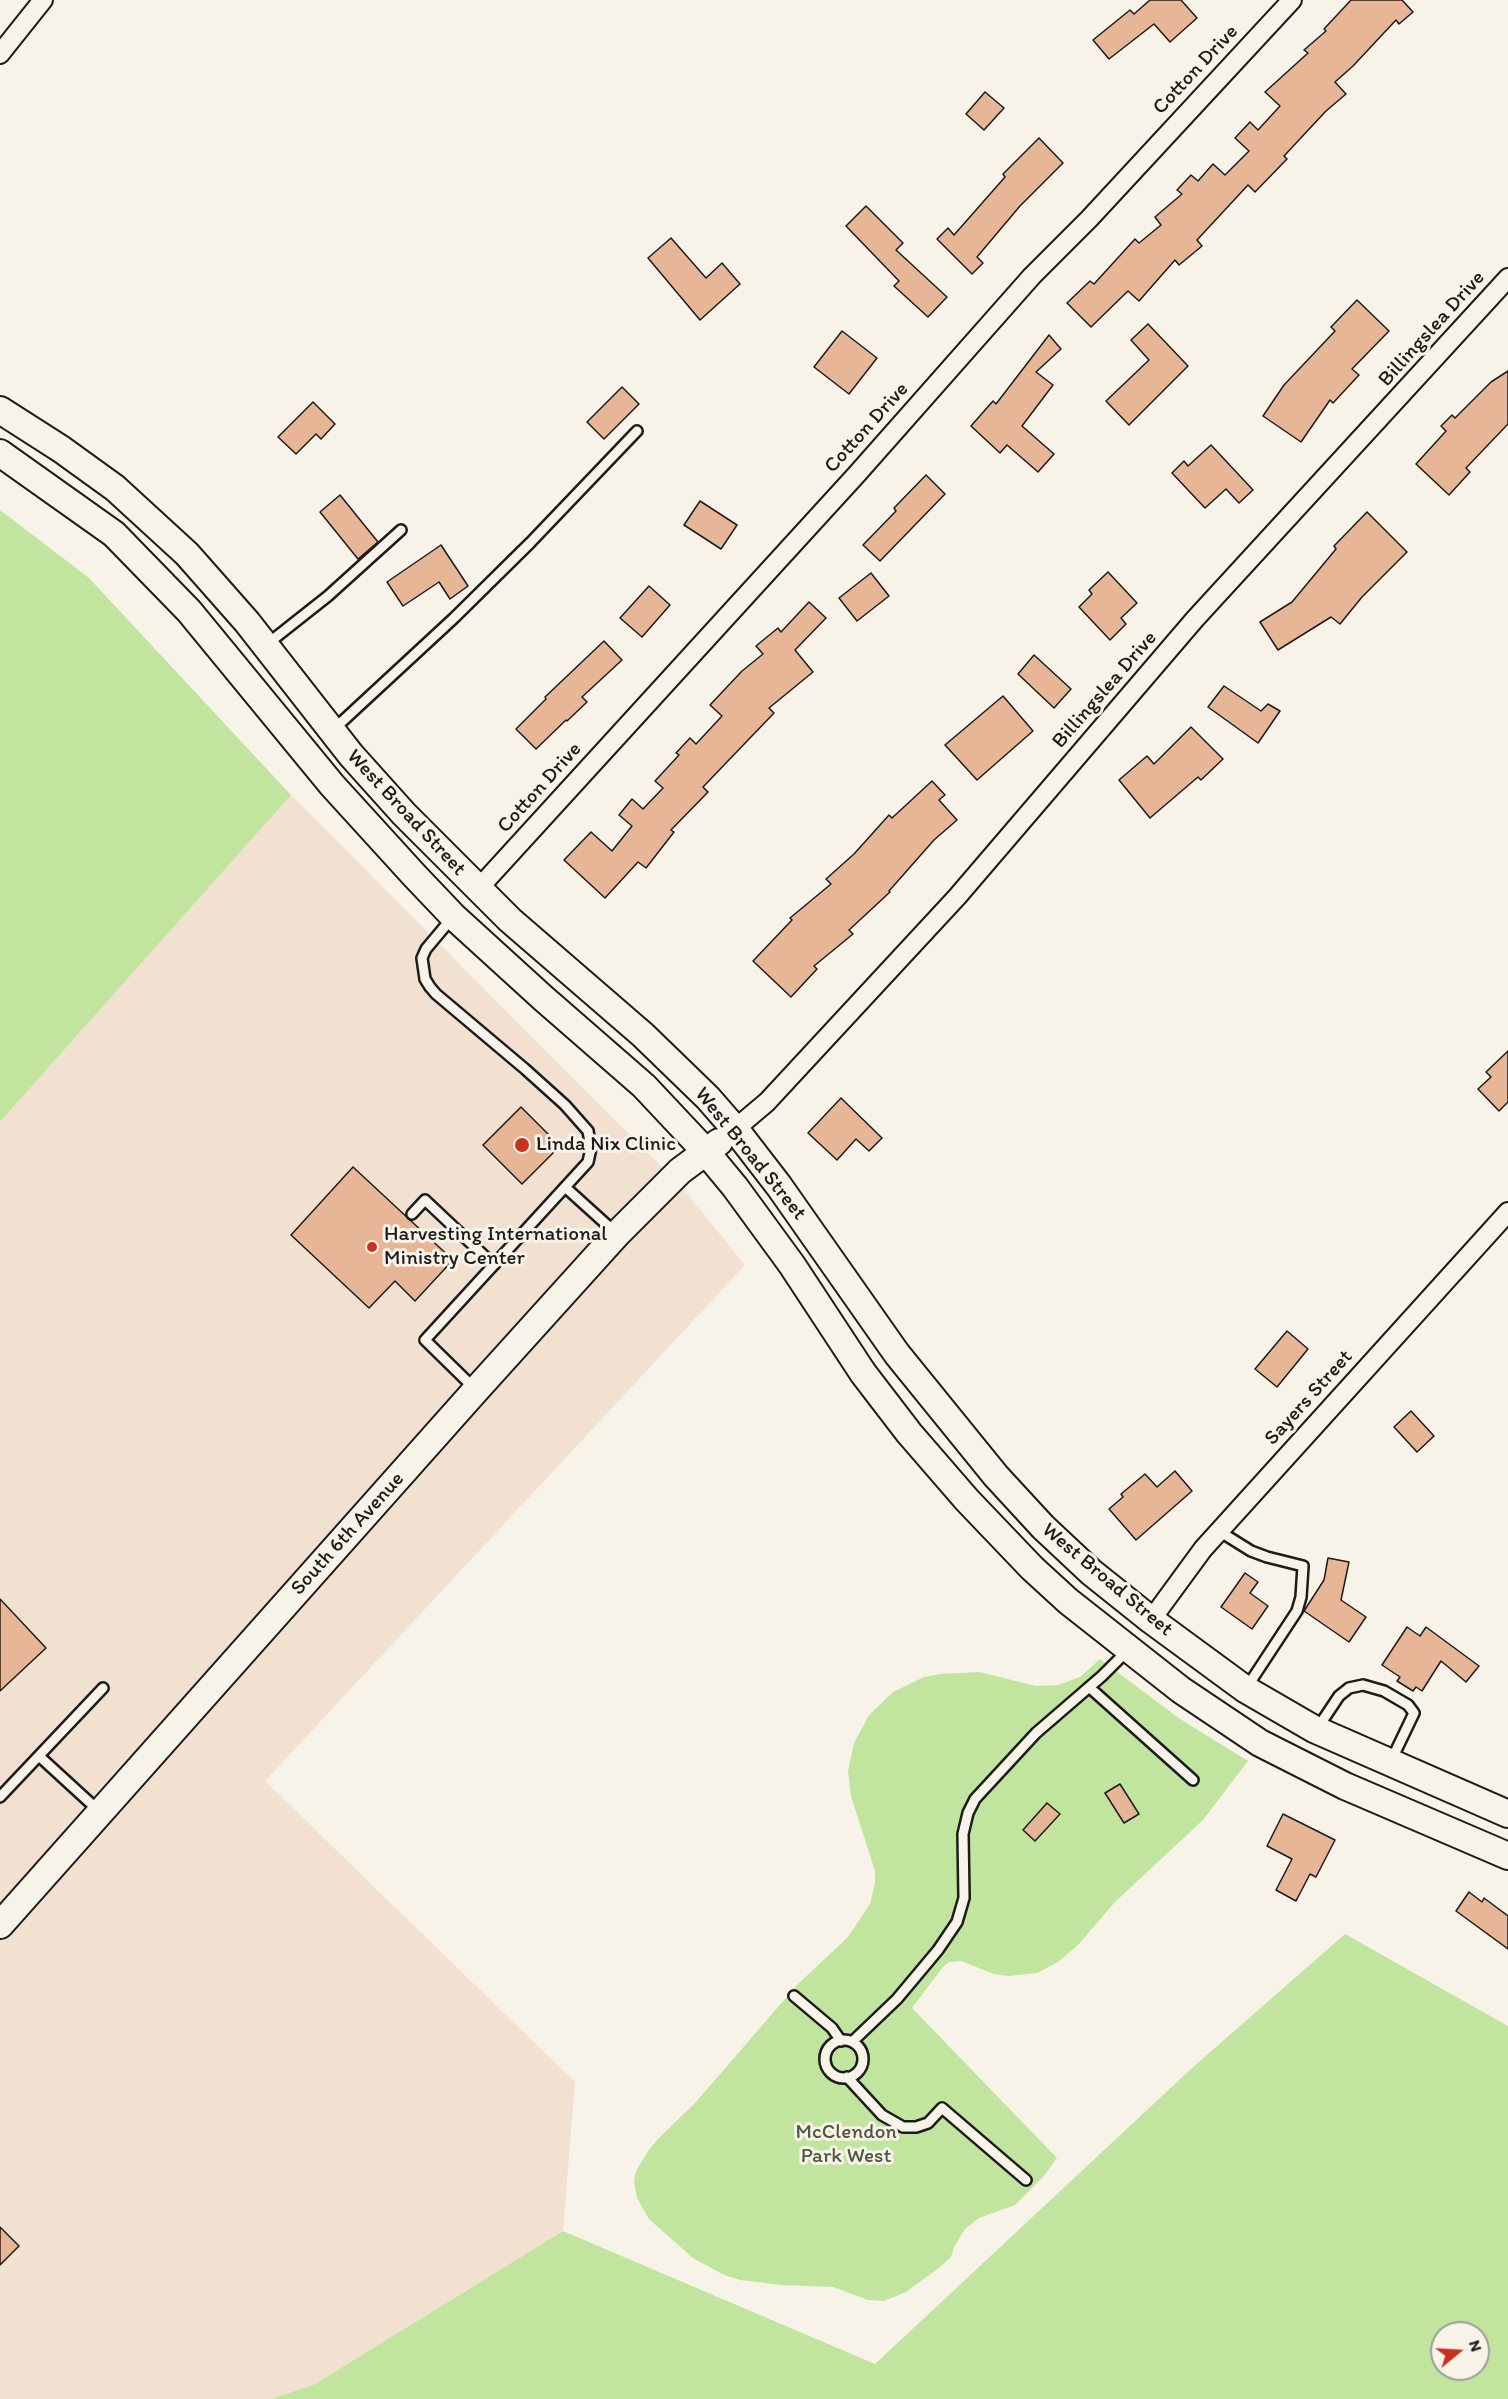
<!DOCTYPE html>
<style>
body{margin:0}
#map{position:relative;width:1508px;height:2399px;overflow:hidden;background:#f7f3e8;font-family:Itim,sans-serif}
canvas{display:block}
.north{position:absolute;left:1430px;top:2321px;width:60px;height:60px;box-sizing:border-box;background:#f7f3e8;border:2px solid #9f9d96;border-radius:50%;rotate:72deg;font-size:16px;font-weight:700;line-height:24px;text-align:center;color:#1c1c1c}
.north::after{content:'';display:block;margin:auto;width:21px;height:27px;background:#c8321e;clip-path:polygon(50% 0,100% 100%,50% 72%,0 100%)}
</style>
<div id="map">
<canvas width="1508" height="2399"></canvas>
<div class="north">N</div>
</div>
<script>
const ctx = document.querySelector('canvas').getContext('2d');
ctx.lineJoin = 'round';
function fillPath(path, color) {
  ctx.fillStyle = color;
  ctx.fill(path, 'evenodd');
}
function shape(rows) {
  const path = new Path2D();
  for (const r of rows) {
    if (r.length === 3) {
      path.moveTo(r[0] + r[2], r[1]);
      path.arc(r[0], r[1], r[2], 0, 2 * Math.PI);
      continue;
    }
    path.moveTo(r[0], r[1]);
    for (let i = 2; i < r.length; i += 2) path.lineTo(r[i], r[i + 1]);
  }
  return path;
}
function strokePath(path, color, width, dash) {
  ctx.strokeStyle = color;
  ctx.lineWidth = width;
  ctx.lineCap = dash ? 'butt' : 'round';
  ctx.setLineDash(dash || []);
  ctx.stroke(path);
}
function write(font, color, halo, rows, align = 'center') {
  ctx.font = font + ' Itim,sans-serif';
  ctx.lineWidth = 6;
  ctx.setLineDash([]);
  ctx.textBaseline = 'middle';
  ctx.strokeStyle = halo;
  ctx.fillStyle = color;
  for (const [text, x, y, turn = 0] of rows) {
    ctx.save();
    ctx.translate(x, y);
    ctx.rotate((+turn || 0) * Math.PI / 180);
    ctx.textAlign = isNaN(turn) ? turn : align;
    if (halo) ctx.strokeText(text, 0, 0);
    ctx.fillText(text, 0, 0);
    ctx.restore();
  }
}
const built = shape([
 [291,795,658,1163,688,1195,745,1265,265,1781,575,2082,563,2231,315,2384,271,2399,0,2399,0,1122]
]);
const green = shape([
 [0,510,89,578,291,795,0,1122],
 [1100,1659,1180,1719,1248,1761,1203,1820,1115,1902,1078,1945,1058,1962,1037,1973,1008,1976,994,1974,961,1961,949,1962,943,1967,912,2008,1057,2158,1043,2177,1015,2205,979,2218,965,2229,954,2247,951,2257,940,2267,906,2292,884,2301,868,2300,833,2287,782,2285,740,2280,724,2275,693,2258,649,2219,637,2198,634,2181,636,2171,650,2148,661,2136,695,2103,798,1984,848,1937,870,1904,875,1883,875,1871,851,1796,848,1771,854,1743,869,1715,893,1692,924,1677,940,1674,979,1672,1036,1686,1058,1685,1080,1677],
 [1345,1934,1508,2026,1508,2399,271,2399,315,2384,563,2231,875,2364,1192,2068],
 [1442,2333,1478,2333,1478,2369,1442,2369]
]);
const building = shape([
 [1150,0,1181,0,1197,18,1170,42,1154,24,1109,59,1093,40,1130,10,1134,14,1150,0],
 [1351,0,1402,0,1413,12,1399,24,1396,20,1353,66,1335,82,1346,94,1326,111,1284,156,1287,159,1255,192,1248,185,1197,240,1202,246,1179,265,1175,260,1139,301,1128,291,1091,327,1067,303,1090,281,1094,284,1135,239,1139,243,1161,225,1155,217,1182,194,1177,190,1191,175,1198,181,1213,164,1225,175,1249,151,1235,138,1250,122,1258,130,1280,106,1265,92,1308,53,1304,50,1326,31,1324,29,1351,0],
 [985,92,1004,108,984,130,966,114,985,92],
 [1039,138,1063,163,1020,206,977,257,983,263,972,274,937,239,948,228,954,235,1005,177,1003,174,1039,138],
 [866,206,903,243,896,250,947,297,928,317,894,286,899,281,846,226,866,206],
 [671,238,706,278,722,263,740,284,700,320,648,258,671,238],
 [1357,300,1389,331,1352,369,1359,375,1333,403,1330,400,1301,442,1263,416,1284,385,1335,331,1331,327,1357,300],
 [1148,324,1188,366,1129,425,1106,401,1149,360,1131,340,1148,324],
 [842,331,877,358,849,394,814,367,842,331],
 [1049,335,1061,349,1036,372,1053,385,1022,426,1054,454,1038,472,1007,445,1000,453,971,426,993,401,996,404,1049,335],
 [1508,371,1508,424,1466,468,1470,472,1449,495,1416,464,1446,431,1441,426,1452,415,1455,418,1491,382,1508,371],
 [622,387,639,404,604,439,587,422,622,387],
 [313,402,335,424,321,439,316,434,296,454,278,437,313,402],
 [1211,445,1253,490,1239,503,1226,489,1205,508,1172,473,1184,461,1188,466,1211,445],
 [926,475,945,494,880,561,863,545,896,511,894,508,926,475],
 [340,495,378,542,358,559,320,512,340,495],
 [700,501,737,525,721,549,684,525,700,501],
 [1367,512,1407,552,1362,597,1340,624,1331,617,1278,650,1260,622,1292,602,1336,549,1334,546,1367,512],
 [441,545,468,586,450,599,439,582,403,606,387,582,441,545],
 [1108,572,1137,603,1121,618,1126,624,1110,640,1079,607,1092,594,1089,590,1108,572],
 [871,573,889,596,857,621,839,598,871,573],
 [649,586,670,605,642,637,620,618,649,586],
 [809,602,826,618,795,650,813,672,769,708,774,713,703,787,708,792,671,830,674,832,646,868,638,862,605,898,564,860,591,832,612,851,632,826,619,815,632,799,643,809,663,788,655,781,679,755,676,753,690,738,696,744,722,716,710,705,742,671,763,654,756,646,778,628,781,632,809,602],
 [604,641,622,660,582,697,587,702,567,721,566,720,536,749,516,729,546,699,545,697,604,641],
 [1034,655,1071,689,1054,708,1018,674,1034,655],
 [1224,686,1261,711,1268,704,1280,711,1258,743,1208,707,1224,686],
 [1003,696,1033,731,977,780,945,745,1003,696],
 [1191,727,1223,759,1201,780,1198,777,1150,818,1119,780,1147,756,1154,764,1191,727],
 [932,781,945,795,939,800,957,820,934,840,889,891,890,892,849,930,853,934,814,966,817,969,791,997,753,961,792,920,790,918,831,884,826,879,854,854,889,815,892,818,932,781],
 [1508,1051,1508,1102,1499,1111,1478,1089,1491,1077,1486,1072,1508,1051],
 [841,1098,882,1138,869,1151,856,1139,837,1160,808,1133,841,1098],
 [521,1107,560,1146,522,1184,483,1145,521,1107],
 [353,1167,453,1260,415,1301,395,1281,369,1308,291,1235,353,1167],
 [1287,1331,1308,1349,1277,1387,1255,1369,1287,1331],
 [1411,1411,1434,1436,1417,1452,1394,1427,1411,1411],
 [1175,1471,1192,1491,1136,1540,1109,1509,1123,1497,1121,1494,1145,1474,1157,1487,1175,1471],
 [1328,1558,1349,1562,1341,1600,1366,1617,1349,1642,1304,1611,1324,1580,1328,1558],
 [1245,1573,1258,1582,1250,1593,1268,1606,1252,1629,1221,1607,1245,1573],
 [0,1599,46,1648,0,1691,0,1599],
 [1407,1627,1420,1636,1426,1627,1479,1666,1466,1682,1441,1661,1422,1691,1416,1687,1413,1691,1397,1681,1400,1677,1382,1665,1407,1627],
 [1120,1784,1139,1814,1124,1823,1105,1793,1120,1784],
 [1047,1803,1060,1814,1035,1841,1023,1830,1047,1803],
 [1283,1814,1335,1840,1316,1877,1310,1874,1296,1901,1276,1890,1292,1859,1267,1846,1283,1814],
 [1469,1892,1482,1902,1484,1898,1508,1916,1508,1949,1456,1911,1469,1892],
 [0,2227,19,2246,0,2265,0,2227]
]);
const lane = shape([
 [266,645,328,596,401,530],
 [333,730,454,618,530,543,637,431],
 [452,918,426,949,422,958,425,979,430,987,436,994,525,1069,565,1105,588,1131,591,1148,588,1162,425,1340,474,1388],
 [565,1187,617,1234],
 [412,1214,425,1200,494,1265],
 [1219,1531,1251,1551,1267,1557,1303,1566,1301,1597,1297,1611,1247,1687],
 [1089,1687,1193,1780],
 [1317,1729,1339,1696,1349,1688,1363,1685,1384,1691,1408,1705,1414,1713,1391,1761],
 [39,1756,99,1811],
 [0,1797,103,1688],
 [794,1996,832,2028,841,2041],
 [844,2059,19],
 [852,2042,897,1999,938,1950,957,1922,964,1898,963,1834,968,1813,975,1799,1036,1733,1102,1676,1128,1650],
 [847,2077,882,2115,903,2127,916,2127,928,2123,942,2108,1026,2180]
]);
const street = shape([
 [0,54,43,0],
 [478,889,857,474,1032,276,1089,219,1292,0],
 [735,1129,767,1102,957,897,1195,619,1508,278],
 [1151,1620,1203,1549,1508,1212]
]);
const secondary = shape([
 [0,410,61,449,115,488,187,554,247,622,351,755,404,814,510,920,643,1035,708,1098,735,1129,779,1186,897,1354,996,1476,1043,1527,1091,1572,1151,1620,1245,1689,1314,1729,1508,1814],
 [0,453,114,534,189,611,332,785,414,875,453,916,543,998,644,1086,706,1152,735,1187,792,1265,863,1373,909,1433,967,1500,1032,1568,1068,1601,1181,1690,1260,1743,1345,1786,1508,1856],
 [0,1925,476,1390,617,1234,680,1171,719,1142]
]);
const markers = [
 [522,1145,8,"#c8321e"],
 [372,1247,6,"#c8321e"]
];
const streetNames = [
 ["Cotton Drive",1196,70,-47],
 ["Billingslea Drive",1432,329,-48],
 ["Cotton Drive",867,428,-48],
 ["Billingslea Drive",1105,690,-49],
 ["Cotton Drive",540,788,-48],
 ["West Broad Street",406,813,47],
 ["West Broad Street",750,1154,51],
 ["Sayers Street",1309,1398,-48],
 ["South 6th Avenue",348,1534,-48],
 ["West Broad Street",1107,1580,40]
];
const poiNames = [
 ["Linda Nix Clinic",536,1145],
 ["Harvesting International",384,1235],
 ["Ministry Center",384,1259]
];
const parkNames = [
 ["McClendon",846,2133],
 ["Park West",846,2157]
];
fillPath(built, '#f2e1d0');
fillPath(green, '#c1e59f');
fillPath(building, '#e6b697');
strokePath(building, '#1c1c1c', 1.5);
strokePath(lane, '#1c1c1c', 14);
strokePath(street, '#1c1c1c', 22);
strokePath(secondary, '#1c1c1c', 30);
strokePath(lane, '#f7f3e8', 9);
strokePath(street, '#f7f3e8', 18);
strokePath(secondary, '#f7f3e8', 26);
for (const [x, y, r, color] of markers) {
  const dot = new Path2D();
  dot.arc(x, y, r, 0, 2 * Math.PI);
  ctx.fillStyle = color;
  ctx.fill(dot);
  strokePath(dot, '#f7f3e8', 2);
}
write('21px', '#1c1c1c', '#f7f3e8', streetNames);
write('21px', '#1c1c1c', '#f7f3e8', poiNames, 'left');
write('21px', '#4e5843', '#f7f3e8', parkNames);
</script>
